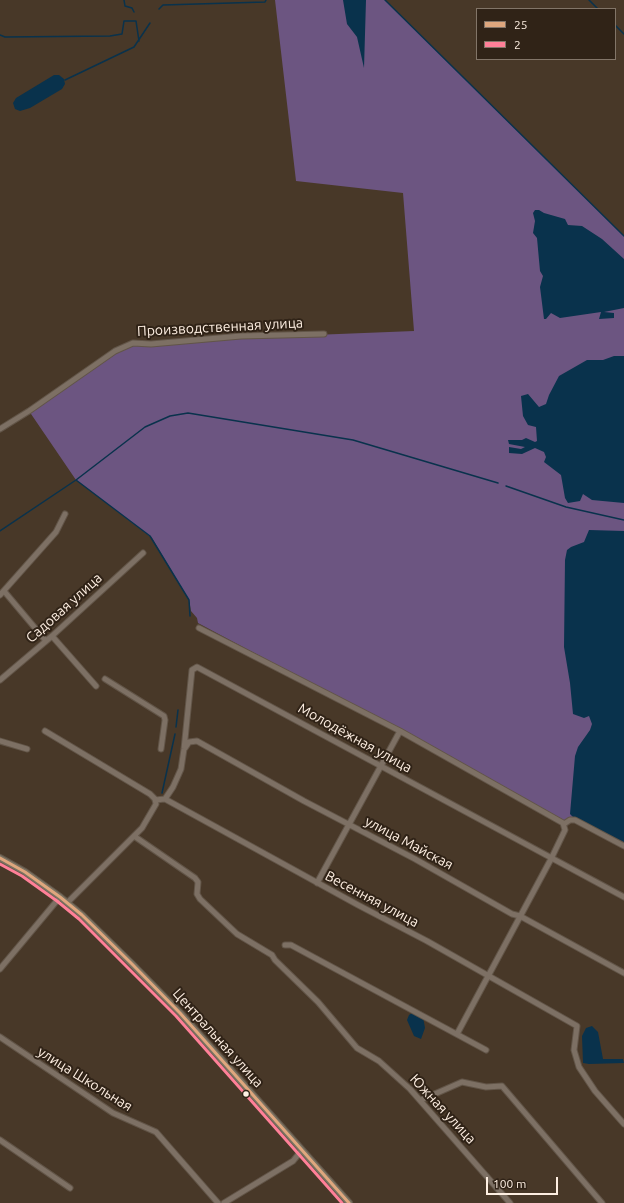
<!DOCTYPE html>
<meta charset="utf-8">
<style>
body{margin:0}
#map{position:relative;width:624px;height:1203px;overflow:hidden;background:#483828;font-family:Ubuntu,sans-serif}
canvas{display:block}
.legend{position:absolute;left:476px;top:8px;width:140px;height:52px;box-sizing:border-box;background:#302317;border:1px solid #827568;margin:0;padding:5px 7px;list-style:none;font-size:12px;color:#feefe2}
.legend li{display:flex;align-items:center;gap:8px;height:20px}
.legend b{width:20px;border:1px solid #827568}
.scale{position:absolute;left:486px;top:1177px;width:72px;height:18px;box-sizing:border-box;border:2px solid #feefe2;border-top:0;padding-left:5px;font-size:12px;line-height:14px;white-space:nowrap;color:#feefe2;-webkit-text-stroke:3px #302317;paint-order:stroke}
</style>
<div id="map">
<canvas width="624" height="1203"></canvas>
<ul class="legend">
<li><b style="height:5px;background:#dfa77e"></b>25</li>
<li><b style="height:5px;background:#ff8098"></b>2</li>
</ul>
<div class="scale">100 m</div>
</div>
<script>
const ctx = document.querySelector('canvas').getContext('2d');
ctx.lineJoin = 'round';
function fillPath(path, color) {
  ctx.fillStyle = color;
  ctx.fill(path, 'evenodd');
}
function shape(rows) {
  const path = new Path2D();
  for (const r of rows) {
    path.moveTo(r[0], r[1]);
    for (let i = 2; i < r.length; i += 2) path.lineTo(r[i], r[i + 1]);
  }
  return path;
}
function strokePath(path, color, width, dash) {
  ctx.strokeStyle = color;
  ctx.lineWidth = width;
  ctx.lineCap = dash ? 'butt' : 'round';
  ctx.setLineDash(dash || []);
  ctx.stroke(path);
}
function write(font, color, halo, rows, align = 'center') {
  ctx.font = font + ' Ubuntu,sans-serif';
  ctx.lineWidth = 4;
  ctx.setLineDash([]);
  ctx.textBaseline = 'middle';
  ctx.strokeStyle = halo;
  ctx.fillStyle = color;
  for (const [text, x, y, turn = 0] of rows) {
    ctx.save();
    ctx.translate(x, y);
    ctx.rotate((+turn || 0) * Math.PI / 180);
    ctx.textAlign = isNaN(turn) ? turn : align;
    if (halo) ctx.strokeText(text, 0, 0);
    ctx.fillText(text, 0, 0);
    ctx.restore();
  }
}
const green = shape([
 [275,0,385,0,624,236,624,846,575,820,564,824,400,731,198,623,197,618,191,611,189,600,152,538,76,480,29,411,115,351,138,342,414,331,403,193,296,181]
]);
const water = shape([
 [343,0,366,0,364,68,357,37,347,24],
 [54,75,59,75,64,79,65,84,62,89,30,108,20,111,15,109,13,103,16,98],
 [535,210,539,210,544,213,565,219,568,225,582,226,602,239,624,259,624,308,604,312,614,313,614,318,599,319,601,312,560,318,551,313,546,319,544,319,540,287,543,276,540,271,537,238,533,233,535,221,533,213],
 [614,356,624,356,624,503,592,500,583,494,580,501,568,503,565,498,561,475,544,462,546,457,544,452,535,448,522,454,509,453,509,447,521,449,525,447,509,444,508,440,522,440,526,438,535,442,537,441,536,427,528,425,523,416,521,396,528,394,539,407,546,404,549,395,559,376,587,360,603,360],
 [589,530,624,531,624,844,573,817,570,814,575,756,578,747,590,730,592,724,589,716,584,718,573,714,570,683,564,647,565,560,567,550,571,547,584,542],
 [415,1011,423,1017,425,1028,421,1039,414,1036,407,1020,409,1015],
 [592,1026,598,1032,603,1059,623,1059,624,1063,589,1064,583,1063,582,1036,586,1028]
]);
const stream = shape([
 [124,0,125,6,132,8,134,12],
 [385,0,624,236],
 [589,0,598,9],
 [159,9,163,5,265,2,266,0],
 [615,25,624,34],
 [0,35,5,37,110,36,122,34,124,21,136,21,139,41],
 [65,80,134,47,150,23],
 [506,486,566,507,624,520],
 [0,531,76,480],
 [190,616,189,600,150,536,76,480,145,427,170,416,188,413,353,440,498,483],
 [176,727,178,710],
 [162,793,175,734]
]);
const minor = shape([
 [0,429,29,411,115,351,133,343,151,344,241,336,324,334],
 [4,591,46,641],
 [0,595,56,532,65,514],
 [199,628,400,731,563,823,565,830,551,859,457,1034],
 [52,636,96,686],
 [105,679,164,716,165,720,161,749],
 [0,680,52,636,143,553],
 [45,731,150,794,155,799,156,804,142,828,67,903],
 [0,741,27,749],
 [185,748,189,742,197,741,304,801,415,859,512,914,520,916,624,973],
 [165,799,173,787,181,769,184,749,192,670,197,667,624,897],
 [155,800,165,799,358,905,427,941,577,1026,574,1050,579,1067,595,1091,624,1124],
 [564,824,570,820,575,820,624,846],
 [134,836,195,878,198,882,197,894,200,899,237,934,272,955,275,960,318,1002,357,1048,379,1061,410,1089,510,1203],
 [317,883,400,731],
 [285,945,291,945,486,1050],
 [0,969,60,897],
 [0,1037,113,1113,156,1132,218,1203],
 [421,1100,462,1082,486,1087,502,1086,602,1203],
 [0,1140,70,1188],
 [224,1203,293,1161,302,1150]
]);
const major = shape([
 [0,858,25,872,60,897,82,915,132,964,180,1013,349,1203]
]);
const bus1 = shape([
 [0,858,25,872,60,897,82,915,132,964,180,1013,349,1203]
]);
const bus2 = shape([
 [0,864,22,876,57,901,79,919,176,1016,342,1203]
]);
const markers = [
 [246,1094,3.5,"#feefe2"]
];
const streetNames = [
 ["Производственная улица",220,327,-3],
 ["Садовая улица",64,608,-42],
 ["Молодёжная улица",355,738,29],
 ["улица Майская",409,843,28],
 ["Весенняя улица",372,899,28],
 ["Центральная улица",218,1038,48],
 ["улица Школьная",85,1079,32],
 ["Южная улица",443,1109,47]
];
fillPath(green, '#6c5581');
fillPath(water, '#09324c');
strokePath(stream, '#09324c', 1.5);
strokePath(minor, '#625548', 7);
strokePath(major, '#625548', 8);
strokePath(minor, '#7d7064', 5);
strokePath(major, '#7b7362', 6);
strokePath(bus1, '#dfa77e', 3);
strokePath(bus2, '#ff8098', 3);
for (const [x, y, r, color] of markers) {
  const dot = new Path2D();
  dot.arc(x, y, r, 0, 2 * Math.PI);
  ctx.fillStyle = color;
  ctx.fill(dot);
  strokePath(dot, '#302317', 1.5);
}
write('14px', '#feefe2', '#302317', streetNames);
</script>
